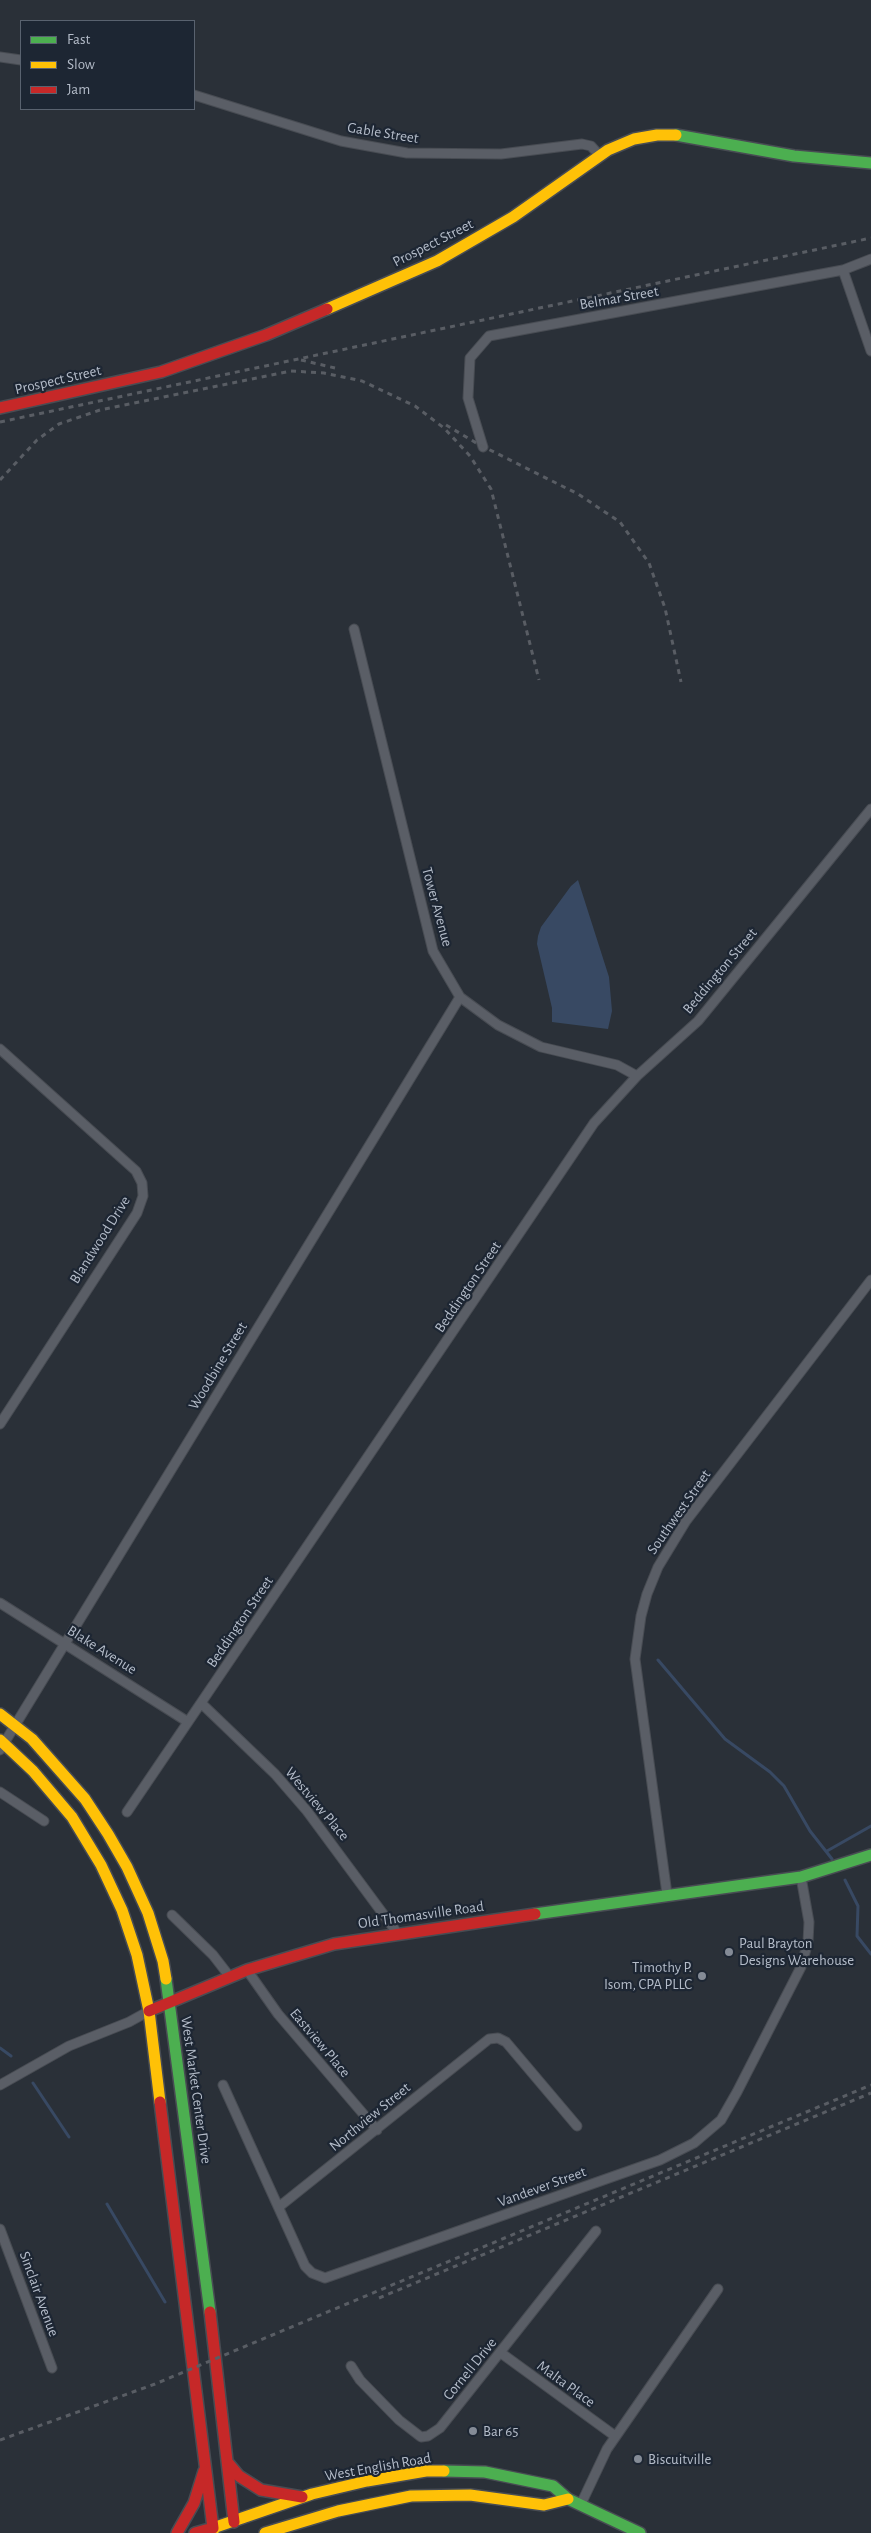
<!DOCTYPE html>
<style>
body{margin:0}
#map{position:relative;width:871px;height:2533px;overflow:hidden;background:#2a3038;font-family:"Alegreya Sans",sans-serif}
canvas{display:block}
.legend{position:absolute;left:20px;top:20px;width:175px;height:90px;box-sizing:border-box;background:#1d2633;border:1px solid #59626f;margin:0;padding:6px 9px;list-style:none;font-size:15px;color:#b4bcc9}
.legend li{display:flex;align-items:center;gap:10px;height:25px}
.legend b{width:25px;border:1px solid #59626f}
</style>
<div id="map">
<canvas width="871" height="2533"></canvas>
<ul class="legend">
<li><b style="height:6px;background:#4caf50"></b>Fast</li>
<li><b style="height:6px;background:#ffc107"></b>Slow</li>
<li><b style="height:6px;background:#c62828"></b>Jam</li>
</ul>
</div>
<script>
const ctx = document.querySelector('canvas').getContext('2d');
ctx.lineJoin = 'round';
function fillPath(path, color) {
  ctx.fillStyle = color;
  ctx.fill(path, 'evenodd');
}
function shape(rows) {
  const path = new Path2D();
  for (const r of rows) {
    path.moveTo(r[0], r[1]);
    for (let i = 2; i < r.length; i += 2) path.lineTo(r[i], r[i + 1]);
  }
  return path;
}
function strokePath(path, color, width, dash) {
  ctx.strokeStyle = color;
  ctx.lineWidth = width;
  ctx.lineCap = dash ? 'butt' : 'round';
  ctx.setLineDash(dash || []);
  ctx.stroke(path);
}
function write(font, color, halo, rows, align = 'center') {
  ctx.font = font + ' "Alegreya Sans",sans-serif';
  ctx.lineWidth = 4.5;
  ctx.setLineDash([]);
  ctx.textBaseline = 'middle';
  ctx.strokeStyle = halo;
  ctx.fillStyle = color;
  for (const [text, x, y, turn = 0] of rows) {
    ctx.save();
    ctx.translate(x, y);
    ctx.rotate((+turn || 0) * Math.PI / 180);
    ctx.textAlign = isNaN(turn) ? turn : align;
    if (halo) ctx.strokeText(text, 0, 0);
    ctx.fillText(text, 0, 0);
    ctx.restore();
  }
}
const water = shape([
 [578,880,609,977,612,1011,608,1029,552,1022,552,1008,537,944,538,936,541,927,571,886]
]);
const stream = shape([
 [658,1660,725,1739,770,1772,784,1786,810,1831,832,1859],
 [827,1851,871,1826],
 [845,1880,858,1906,857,1936,871,1954],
 [0,2048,11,2056],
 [33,2083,69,2137],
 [107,2204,165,2302]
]);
const street = shape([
 [0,57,21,60],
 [194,95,341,141,407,153,501,154,582,144,591,146,600,156],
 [843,270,871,351],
 [483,447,468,398,470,358,489,336,843,270,871,259],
 [354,629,433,951,460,997,498,1025,541,1047,617,1065,637,1076],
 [0,1049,136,1171,142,1183,143,1196,137,1213,0,1424],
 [0,1603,188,1722],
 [201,1703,275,1774,307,1811,398,1934],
 [0,1750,460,997],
 [0,1792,44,1821],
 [127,1812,594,1123,637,1076,698,1021,871,809],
 [667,1894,635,1659,641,1616,647,1594,658,1567,686,1521,871,1280],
 [172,1915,213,1955,230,1977],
 [247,1970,278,2014,377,2130],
 [0,2085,69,2046,129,2022,149,2011],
 [223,2085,305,2266,312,2273,325,2278,660,2160,694,2143,721,2120,737,2092,801,1967,808,1942,809,1922,801,1877],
 [280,2206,489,2039,498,2038,506,2042,577,2126],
 [0,2229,52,2368],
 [501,2353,615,2436],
 [351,2366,360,2380,399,2420,421,2437,428,2436,440,2428,596,2231],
 [581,2504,607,2449,718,2289]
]);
const fast = shape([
 [676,135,794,156,871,163],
 [535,1914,801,1877,871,1855],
 [166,1979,210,2312],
 [444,2471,485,2472,553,2486,568,2499,640,2533]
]);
const slow = shape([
 [327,309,437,261,513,217,608,150,634,139,657,135,676,135],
 [0,1714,32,1739,85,1799,108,1834,127,1867,148,1913,163,1961,166,1979],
 [0,1740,33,1771,72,1817,101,1865,122,1910,137,1955,149,2011,160,2102],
 [213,2533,213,2528,312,2494,367,2481,426,2471,444,2471],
 [265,2533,338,2511,411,2496,470,2495,544,2505,568,2499]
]);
const jam = shape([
 [0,408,161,372,266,335,327,309],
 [149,2011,247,1970,334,1944,535,1914],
 [160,2102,213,2528,195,2533],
 [210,2312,234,2522],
 [229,2464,239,2476,261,2490,302,2497],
 [177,2533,194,2503,204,2471]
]);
const rail = shape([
 [301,360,335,368],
 [0,422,871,238],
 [446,425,478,444,578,494,620,522,649,563,665,608,681,682],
 [0,480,37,440,59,424,100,410,291,371,324,373,362,381,415,406,444,428,470,456,491,489,539,680],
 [379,2298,871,2093],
 [0,2440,155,2384,871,2085]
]);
const markers = [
 [729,1952,5,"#848b96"],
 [702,1976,5,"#848b96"],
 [473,2431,5,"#848b96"],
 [638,2459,5,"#848b96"]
];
const streetNames = [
 ["Gable Street",383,133,9],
 ["Prospect Street",433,243,-27],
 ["Belmar Street",619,298,-10],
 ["Prospect Street",58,380,-13],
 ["Tower Avenue",437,907,75],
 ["Beddington Street",720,971,-50],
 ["Blandwood Drive",100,1240,-58],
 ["Beddington Street",468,1287,-56],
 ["Woodbine Street",218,1366,-59],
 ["Southwest Street",679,1512,-55],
 ["Beddington Street",240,1622,-56],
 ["Blake Avenue",102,1650,32],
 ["Westview Place",317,1804,50],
 ["Old Thomasville Road",421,1915,-8],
 ["Eastview Place",320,2043,50],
 ["West Market Center Drive",196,2090,82],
 ["Northview Street",370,2117,-39],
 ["Vandever Street",542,2187,-20],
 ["Sinclair Avenue",39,2294,70],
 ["Cornell Drive",470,2369,-51],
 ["Malta Place",566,2384,36],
 ["West English Road",378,2467,-10]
];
const poiNames = [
 ["Paul Brayton",739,1943],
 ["Designs Warehouse",739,1960],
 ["Timothy P.",692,1967,"right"],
 ["Isom, CPA PLLC",692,1984,"right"],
 ["Bar 65",483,2431],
 ["Biscuitville",648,2459]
];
fillPath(water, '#384963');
strokePath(stream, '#384963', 3);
strokePath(street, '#484c53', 11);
strokePath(fast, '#484c53', 14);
strokePath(slow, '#484c53', 14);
strokePath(jam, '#484c53', 14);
strokePath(street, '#5a5e66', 9);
strokePath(fast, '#4caf50', 11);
strokePath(slow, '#ffc107', 11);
strokePath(jam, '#c62828', 11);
strokePath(rail, '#595d64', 3, [5, 5]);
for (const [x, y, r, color] of markers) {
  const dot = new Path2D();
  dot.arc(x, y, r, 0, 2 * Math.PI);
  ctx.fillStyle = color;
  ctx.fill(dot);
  strokePath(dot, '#1d2633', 2);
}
write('15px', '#b4bcc9', '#1d2633', streetNames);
write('15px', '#b4bcc9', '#1d2633', poiNames, 'left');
</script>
